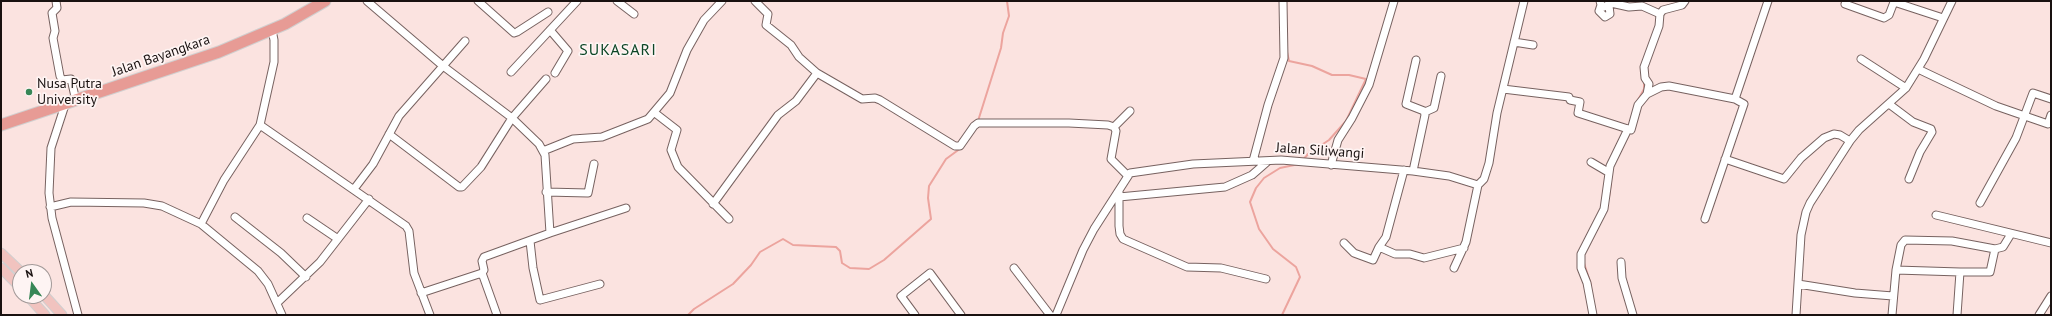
<!DOCTYPE html>
<style>
body{margin:0}
#map{position:relative;width:2052px;height:316px;overflow:hidden;background:#fbe3e0;font-family:"PT Sans",sans-serif}
canvas{display:block}
.frame{position:absolute;inset:0;border:2px solid #191110;pointer-events:none}
.north{position:absolute;left:12px;top:264px;width:40px;height:40px;box-sizing:border-box;background:#fef4f3;border:1px solid #a29998;border-radius:50%;rotate:346deg;font-size:11px;font-weight:700;line-height:16px;text-align:center;color:#191110}
.north::after{content:'';display:block;margin:auto;width:14px;height:18px;background:#378656;clip-path:polygon(50% 0,100% 100%,50% 72%,0 100%)}
</style>
<div id="map">
<canvas width="2052" height="316"></canvas>
<div class="frame"></div>
<div class="north">N</div>
</div>
<script>
const ctx = document.querySelector('canvas').getContext('2d');
ctx.lineJoin = 'round';
function shape(rows) {
  const path = new Path2D();
  for (const r of rows) {
    path.moveTo(r[0], r[1]);
    for (let i = 2; i < r.length; i += 2) path.lineTo(r[i], r[i + 1]);
  }
  return path;
}
function strokePath(path, color, width, dash) {
  ctx.strokeStyle = color;
  ctx.lineWidth = width;
  ctx.lineCap = dash ? 'butt' : 'round';
  ctx.setLineDash(dash || []);
  ctx.stroke(path);
}
function write(font, color, halo, rows, align = 'center') {
  ctx.font = font + ' "PT Sans",sans-serif';
  ctx.lineWidth = 3.5;
  ctx.setLineDash([]);
  ctx.textBaseline = 'middle';
  ctx.strokeStyle = halo;
  ctx.fillStyle = color;
  for (const [text, x, y, turn = 0] of rows) {
    ctx.save();
    ctx.translate(x, y);
    ctx.rotate((+turn || 0) * Math.PI / 180);
    ctx.textAlign = isNaN(turn) ? turn : align;
    if (halo) ctx.strokeText(text, 0, 0);
    ctx.fillText(text, 0, 0);
    ctx.restore();
  }
}
const stream = shape([
 [1287,52,1289,61,1312,66,1332,75,1349,75,1366,79,1346,121,1329,140,1308,154,1303,160],
 [1638,100,1644,89,1644,82],
 [978,121,1001,48,1003,33,1009,16,1007,1],
 [1609,197,1611,183],
 [1584,263,1591,285],
 [688,315,694,309,733,284,751,265,760,252,783,239,793,245,836,247,840,251,842,263,850,268,869,269,884,260,931,219,928,198,929,186,946,159,961,148],
 [1282,315,1300,277,1296,267,1273,249,1259,229,1250,202,1256,188,1264,178,1280,168,1299,164]
]);
const minor = shape([
 [56,1,57,8,52,13,55,31,53,38,60,76,62,80,71,79,76,101],
 [367,1,443,66,512,118,539,144,545,155,550,233,484,257,482,261,484,270,482,273,421,293],
 [478,1,514,33,517,32,548,12],
 [617,1,634,14],
 [755,1,768,14,766,25,791,45,799,57,817,73,862,99,875,98,880,100,955,146,960,146,974,126,978,123,1069,123,1108,125,1114,127,1116,131,1111,159,1127,175],
 [1600,1,1601,5,1604,7,1611,3,1629,7,1642,6,1660,14],
 [1685,1,1682,5,1663,10,1660,14,1659,26,1644,67,1645,78,1649,84,1647,94,1661,87,1669,86,1735,99,1744,104,1705,219],
 [1846,1,1845,4,1884,18,1889,15,1894,2,1943,18],
 [1601,5,1599,11,1605,17,1610,14,1609,6],
 [272,30,274,40,274,62,260,125,406,226,409,231,414,273,430,315],
 [550,30,568,51,555,73],
 [1514,42,1533,45],
 [1861,59,1906,88],
 [1918,69,1996,106,2048,124,2051,115],
 [511,72,577,1],
 [1503,89,1569,97,1570,100,1580,102,1578,113,1631,130,1638,105,1647,94],
 [1735,99,1768,1],
 [1889,104,1913,122,1931,129,1932,132,1920,152,1909,179],
 [65,105,51,148,49,193,52,218,78,315],
 [1425,112,1434,108,1441,76],
 [655,113,677,130,671,150,678,167,729,219],
 [1114,127,1130,111],
 [389,134,459,187,462,187,481,167,512,118,546,79],
 [543,151,573,139,602,137,648,119,670,93,687,50,704,20,722,1],
 [1725,159,1784,179,1801,158,1824,138,1834,134,1840,135,1850,141],
 [1253,161,1268,105,1284,58,1283,1],
 [1591,162,1608,172],
 [1331,165,1338,140,1352,118,1369,85,1394,1],
 [1413,171,1425,115,1424,111,1406,104,1416,60],
 [354,189,373,164,399,116,465,41],
 [1119,191,1119,226,1120,234,1123,239,1187,267,1221,268,1266,279],
 [546,192,588,193,594,164],
 [1119,197,1225,187,1252,175,1268,161],
 [1980,203,2016,138,2033,93,2051,99],
 [713,204,778,115,796,101,817,73],
 [50,207,71,202,144,203,162,206,201,224,258,271,268,284,282,315],
 [1936,215,2051,243],
 [235,217,281,253,306,277],
 [307,218,338,239],
 [201,224,224,180,260,125],
 [550,233,626,208],
 [530,241,533,268,540,300,600,284],
 [1344,243,1354,253,1373,260,1379,247,1395,254,1410,254,1424,258,1464,248],
 [1379,247,1386,237,1404,170],
 [1621,262,1622,278,1633,315],
 [1014,268,1050,315],
 [1454,268,1466,242,1478,185],
 [1896,270,1960,272],
 [482,273,497,315],
 [1798,284,1855,293,1893,296],
 [277,303,320,262,369,199],
 [915,315,901,296,930,273,961,315],
 [1056,315,1083,250,1094,229,1130,173,1193,164,1281,160,1413,171,1449,176,1478,185,1484,179,1489,163,1497,113,1524,1],
 [1593,315,1587,283,1581,268,1581,254,1604,209,1610,166,1628,129],
 [1796,315,1801,235,1806,212,1810,203,1850,141,1859,130,1906,88,1924,59,1952,1],
 [1892,315,1896,270,1901,245,1905,240,1952,241,1995,249,2003,247,2011,234],
 [1957,315,1960,272,1990,272,1995,249],
 [2039,315,2051,296]
]);
const major = shape([
 [1,253,21,272],
 [1,268,20,287],
 [44,295,62,315],
 [28,296,45,315]
]);
const highway = shape([
 [1,125,219,52,285,24,325,1]
]);
const markers = [
 [29,92,4,"#378656"]
];
const streetNames = [
 ["Jalan Bayangkara",161,56,-19],
 ["Jalan Siliwangi",1320,151,4]
];
const poiNames = [
 ["Nusa Putra",37,84],
 ["University",37,100]
];
const quarterNames = [
 ["SUKASARI",618,50]
];
strokePath(stream, '#eca49e', 2);
strokePath(minor, '#776260', 9);
strokePath(major, '#d1cfcf', 11);
strokePath(highway, '#d1cfcf', 13);
strokePath(minor, '#fff', 7);
strokePath(major, '#f1c3bf', 9);
strokePath(highway, '#e79b95', 11);
for (const [x, y, r, color] of markers) {
  const dot = new Path2D();
  dot.arc(x, y, r, 0, 2 * Math.PI);
  ctx.fillStyle = color;
  ctx.fill(dot);
  strokePath(dot, '#fef4f3', 1.5);
}
write('14px', '#191110', '#fef4f3', streetNames);
write('14px', '#191110', '#fef4f3', poiNames, 'left');
ctx.letterSpacing = '1px';
write('16px', '#0c4626', '#fef4f3', quarterNames);
ctx.letterSpacing = '0px';
</script>
